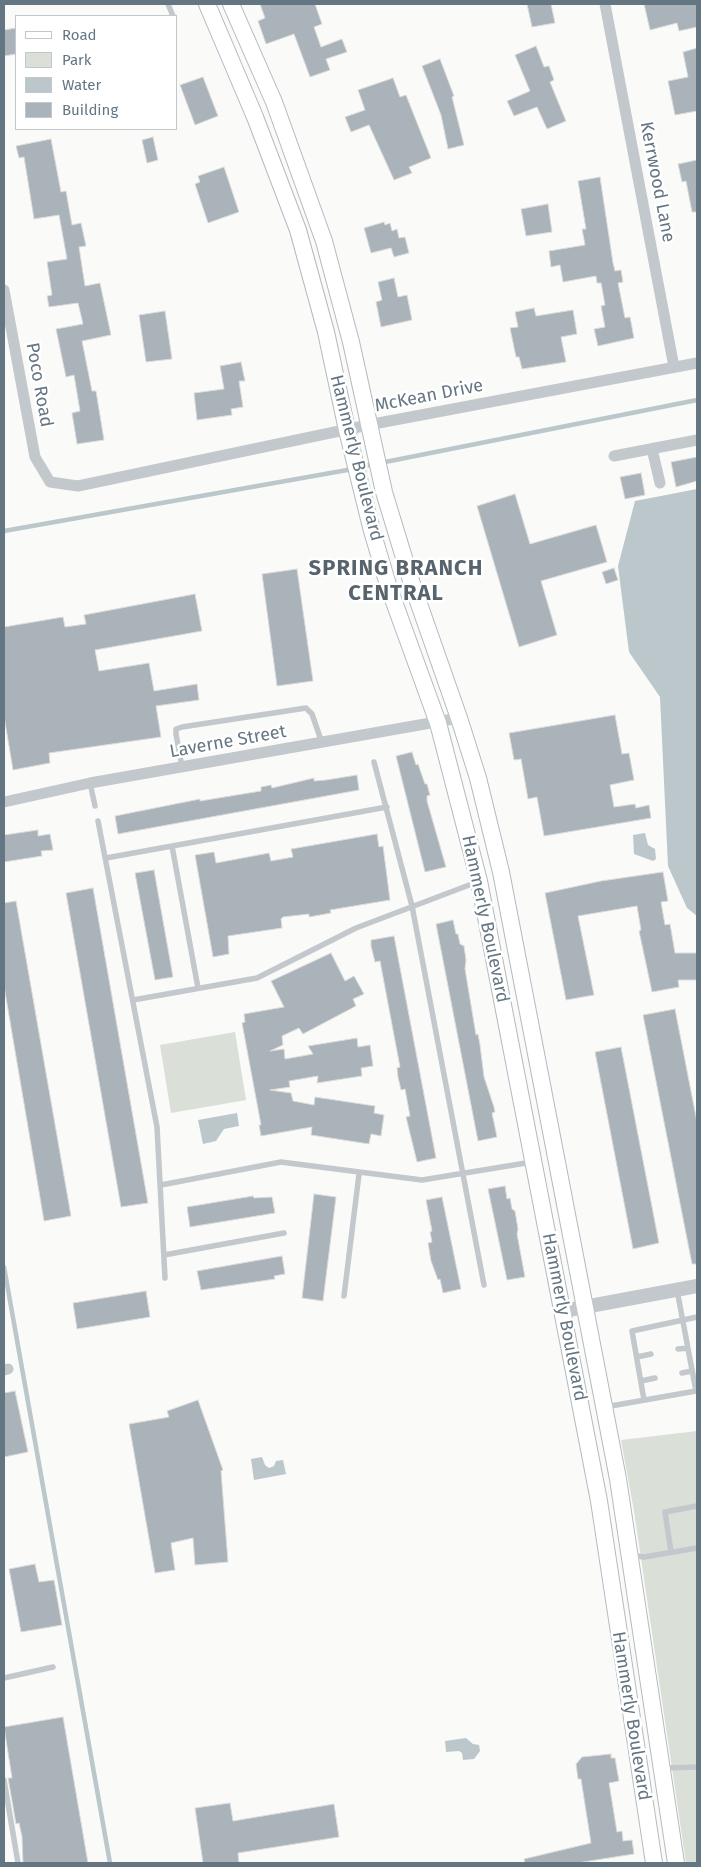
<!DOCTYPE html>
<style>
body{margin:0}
#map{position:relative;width:701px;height:1867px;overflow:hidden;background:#fafaf8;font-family:"Fira Sans",sans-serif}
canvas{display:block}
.frame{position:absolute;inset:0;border:5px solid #657683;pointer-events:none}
.legend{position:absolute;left:15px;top:15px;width:162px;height:115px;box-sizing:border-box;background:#fff;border:1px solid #c1c8cd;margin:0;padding:6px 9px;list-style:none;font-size:15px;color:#657683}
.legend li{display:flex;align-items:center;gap:10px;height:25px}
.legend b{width:25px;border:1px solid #c1c8cd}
</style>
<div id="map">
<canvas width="701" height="1867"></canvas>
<div class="frame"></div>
<ul class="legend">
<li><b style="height:6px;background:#fff"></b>Road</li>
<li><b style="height:14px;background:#dadfd7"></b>Park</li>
<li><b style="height:14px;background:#bbc7cb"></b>Water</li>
<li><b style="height:14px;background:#aab3b9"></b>Building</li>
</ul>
</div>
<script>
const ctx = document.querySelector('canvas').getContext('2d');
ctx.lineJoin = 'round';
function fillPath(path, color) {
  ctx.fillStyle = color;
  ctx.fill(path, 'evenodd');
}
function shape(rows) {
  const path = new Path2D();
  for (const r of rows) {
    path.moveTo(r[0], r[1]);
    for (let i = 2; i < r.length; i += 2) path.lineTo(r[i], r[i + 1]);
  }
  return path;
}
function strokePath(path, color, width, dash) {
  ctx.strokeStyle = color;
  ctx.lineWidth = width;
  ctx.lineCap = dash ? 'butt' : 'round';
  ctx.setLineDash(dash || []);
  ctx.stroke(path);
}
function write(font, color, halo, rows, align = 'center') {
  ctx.font = font + ' "Fira Sans",sans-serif';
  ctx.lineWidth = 5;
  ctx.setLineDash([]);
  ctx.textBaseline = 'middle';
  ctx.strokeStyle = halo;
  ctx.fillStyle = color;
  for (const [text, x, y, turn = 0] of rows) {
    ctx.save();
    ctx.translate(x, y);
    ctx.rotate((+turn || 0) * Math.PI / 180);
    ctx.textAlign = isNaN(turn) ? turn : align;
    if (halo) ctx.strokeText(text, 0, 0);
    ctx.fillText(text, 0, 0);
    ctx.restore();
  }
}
const green = shape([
 [235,1032,246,1100,171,1113,160,1045],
 [697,1431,697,1863,686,1863,634,1511,621,1440]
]);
const water = shape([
 [697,489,697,916,687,908,668,866,660,697,629,652,618,566,635,501],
 [645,833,648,845,655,849,656,859,653,861,634,854,633,835],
 [237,1113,239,1126,224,1129,216,1141,203,1144,198,1120],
 [262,1457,265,1465,269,1468,274,1466,276,1461,283,1460,286,1474,254,1480,251,1459],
 [466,1738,473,1744,479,1745,480,1751,474,1759,463,1760,462,1753,459,1751,446,1752,445,1741]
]);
const stream = shape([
 [360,467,697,400],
 [4,531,353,469],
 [4,1267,110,1863]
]);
const building = shape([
 [260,4,315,4,322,24,314,27,321,47,342,39,347,52,326,59,330,70,310,77,294,34,266,44,258,21,265,18,260,4],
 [527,4,551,4,555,23,532,27,527,4],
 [644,4,697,4,697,27,679,31,677,23,650,30,644,4],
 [16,28,16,54,4,56,4,30,16,28],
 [536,46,544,67,549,66,554,80,550,82,566,121,547,129,537,107,514,116,507,101,530,91,515,55,536,46],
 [697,48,697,111,675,115,668,81,688,77,683,52,697,48],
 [440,59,454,96,452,97,464,145,448,149,441,115,422,66,440,59],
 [203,77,218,116,195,125,180,85,203,77],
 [393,78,400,97,406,95,431,158,409,167,412,173,394,180,369,125,351,132,345,117,365,110,358,90,393,78],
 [153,137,158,160,147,163,142,140,153,137],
 [51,139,61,192,66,191,72,225,81,223,86,246,79,247,85,286,100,283,111,335,82,341,92,391,96,391,104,440,77,444,72,413,80,411,74,375,66,377,56,329,83,324,78,303,49,307,47,296,52,295,47,262,67,259,59,215,34,219,24,157,19,158,16,146,51,139],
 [697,160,697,212,692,212,686,181,682,182,678,164,697,160],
 [224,167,239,212,208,223,195,184,200,182,198,176,224,167],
 [600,177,613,263,615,271,621,270,623,282,618,283,625,318,630,317,634,338,598,346,594,329,605,327,601,306,605,305,601,283,597,283,596,276,563,282,560,265,551,267,549,251,585,245,582,229,586,229,578,181,600,177],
 [548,204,552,232,526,236,521,209,548,204],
 [384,222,385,225,390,223,392,231,397,229,399,238,405,237,409,253,394,257,391,248,371,253,364,228,384,222],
 [394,278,398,297,407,295,412,320,381,327,376,302,382,300,378,282,394,278],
 [534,308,536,316,573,310,577,334,561,337,566,362,522,369,519,357,516,357,510,328,518,327,515,312,534,308],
 [165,311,172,359,146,362,139,315,165,311],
 [241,362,245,381,239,381,243,407,231,409,232,415,197,420,194,393,224,389,220,366,241,362],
 [697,457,697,481,676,487,671,462,697,457],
 [641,473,645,495,625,499,620,477,641,473],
 [515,494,530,544,596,525,607,562,541,581,557,635,519,647,477,506,515,494],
 [614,568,618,580,606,584,602,572,614,568],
 [297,569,313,681,277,686,262,574,297,569],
 [195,594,202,631,95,650,99,671,149,663,154,691,197,684,199,700,156,706,161,737,49,753,50,763,13,770,4,716,4,627,63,617,65,627,86,624,84,615,195,594],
 [615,715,622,754,629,753,634,780,610,785,614,807,635,804,636,808,649,805,651,818,544,836,537,797,528,799,521,759,514,760,509,733,615,715],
 [412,752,416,765,418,764,425,784,427,784,430,795,427,796,427,801,446,867,425,872,396,756,412,752],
 [357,775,359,790,118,834,115,816,200,799,200,801,261,791,261,787,271,785,272,788,314,778,314,781,326,780,357,775],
 [38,830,38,836,50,834,53,850,41,851,42,856,4,862,4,835,38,830],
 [377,834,379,847,383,846,390,900,330,910,331,913,309,917,309,914,283,917,281,919,282,928,228,936,229,954,213,957,195,855,214,852,216,863,269,853,271,861,293,857,291,849,377,834],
 [154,870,173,977,155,980,135,873,154,870],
 [663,872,668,901,661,902,665,925,670,924,675,953,697,953,697,980,678,980,679,987,652,992,639,931,641,930,637,906,578,916,594,995,566,1000,545,893,601,881,663,872],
 [93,888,148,1203,121,1207,66,893,93,888],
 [16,901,71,1216,44,1221,4,986,4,903,16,901],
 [453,920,456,934,458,934,460,944,464,946,466,960,465,969,476,1035,478,1034,480,1045,484,1077,494,1107,495,1112,492,1113,497,1137,478,1141,436,924,453,920],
 [394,936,436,1158,417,1162,406,1117,410,1116,405,1089,401,1090,398,1077,397,1068,400,1067,380,961,375,962,371,946,371,940,394,936],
 [331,953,345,981,354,976,364,994,353,999,356,1006,303,1034,299,1028,282,1036,283,1045,270,1051,284,1049,285,1059,313,1054,308,1046,357,1038,358,1047,370,1045,373,1066,361,1068,362,1076,317,1083,318,1076,289,1081,290,1087,270,1090,291,1093,293,1101,314,1105,315,1097,375,1106,374,1113,384,1115,381,1136,371,1134,369,1144,311,1135,312,1127,261,1136,259,1125,261,1125,242,1023,245,1022,244,1014,284,1007,271,981,331,953],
 [675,1009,697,1122,697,1264,692,1264,643,1015,675,1009],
 [621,1047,659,1243,633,1249,595,1052,621,1047],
 [505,1186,507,1199,510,1198,512,1209,515,1211,518,1229,517,1234,525,1277,507,1280,488,1189,505,1186],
 [314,1194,336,1197,323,1301,302,1298,314,1194],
 [253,1196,254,1198,272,1197,275,1213,190,1227,187,1207,253,1196],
 [442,1197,461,1289,443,1293,440,1279,438,1280,431,1261,428,1243,432,1242,430,1232,432,1231,426,1200,442,1197],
 [282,1256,285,1274,274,1276,275,1279,201,1290,197,1271,282,1256],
 [146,1291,150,1317,77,1329,73,1303,146,1291],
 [15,1391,28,1452,4,1457,4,1393,15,1391],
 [198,1400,223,1470,221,1471,228,1562,195,1565,193,1538,171,1543,175,1570,155,1573,129,1424,169,1417,167,1411,198,1400],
 [35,1564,39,1582,54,1580,62,1625,21,1632,9,1569,35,1564],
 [63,1717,88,1863,23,1863,22,1837,19,1823,16,1824,8,1778,12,1778,4,1727,63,1717],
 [611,1754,611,1758,615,1758,619,1781,609,1783,617,1832,622,1831,623,1841,632,1840,634,1854,577,1863,525,1863,524,1859,591,1843,581,1779,578,1779,576,1764,582,1757,611,1754],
 [230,1803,233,1821,334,1804,339,1837,238,1853,239,1863,203,1863,195,1808,230,1803]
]);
const service = shape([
 [168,4,173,16],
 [374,762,412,906,484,1285],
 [182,767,176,734,176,729,182,727,306,708,312,714,322,743],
 [90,783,95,806],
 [98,821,157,1127,165,1278],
 [172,846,198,988],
 [106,858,387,807],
 [133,1000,257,978,356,928,477,882],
 [161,1185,281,1162,422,1180,532,1162],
 [164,1255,284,1233],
 [344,1296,359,1174],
 [678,1349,688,1348],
 [637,1357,651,1354],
 [682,1373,692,1371],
 [641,1381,655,1378],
 [644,1400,632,1331,697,1317],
 [605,1407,696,1391,677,1290],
 [671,1552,665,1512,697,1506],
 [631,1555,644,1557,697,1548],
 [4,1678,53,1667],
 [664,1768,697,1767],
 [4,1780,18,1863]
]);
const minor = shape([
 [605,4,674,367],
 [4,290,35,457,50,482,78,486,368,425,697,363],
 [652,449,660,483],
 [614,456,697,440],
 [4,802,90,783,459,718],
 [4,1370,8,1369]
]);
const tertiary = shape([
 [563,1311,697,1286]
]);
const secondary = shape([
 [207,4,255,117,298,230,326,332,347,430,372,531,389,588,438,723,479,881,599,1501,654,1863],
 [231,4,274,102,324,241,351,342,384,492,412,584,459,718,478,778,501,872,618,1479,676,1863]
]);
const streetNames = [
 ["Kerrwood Lane",657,182,79],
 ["Poco Road",39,385,80],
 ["McKean Drive",429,396,-11],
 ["Hammerly Boulevard",356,458,76],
 ["Laverne Street",228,742,-10],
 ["Hammerly Boulevard",485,919,78],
 ["Hammerly Boulevard",564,1317,79],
 ["Hammerly Boulevard",631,1716,81]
];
const districtNames = [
 ["SPRING BRANCH",396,569],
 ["CENTRAL",396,594]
];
fillPath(green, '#dadfd7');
fillPath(water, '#bbc7cb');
strokePath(stream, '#bbc7cb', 4.5);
fillPath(building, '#aab3b9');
strokePath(building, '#dcdcda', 1);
strokePath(secondary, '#b3babf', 18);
strokePath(service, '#c3c8cc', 5.5);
strokePath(minor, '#c3c8cc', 11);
strokePath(tertiary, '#c3c8cc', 14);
strokePath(secondary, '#fff', 16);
write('18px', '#657683', '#fff', streetNames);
ctx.letterSpacing = '1px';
write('bold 22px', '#57646e', '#fff', districtNames);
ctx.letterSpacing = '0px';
</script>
